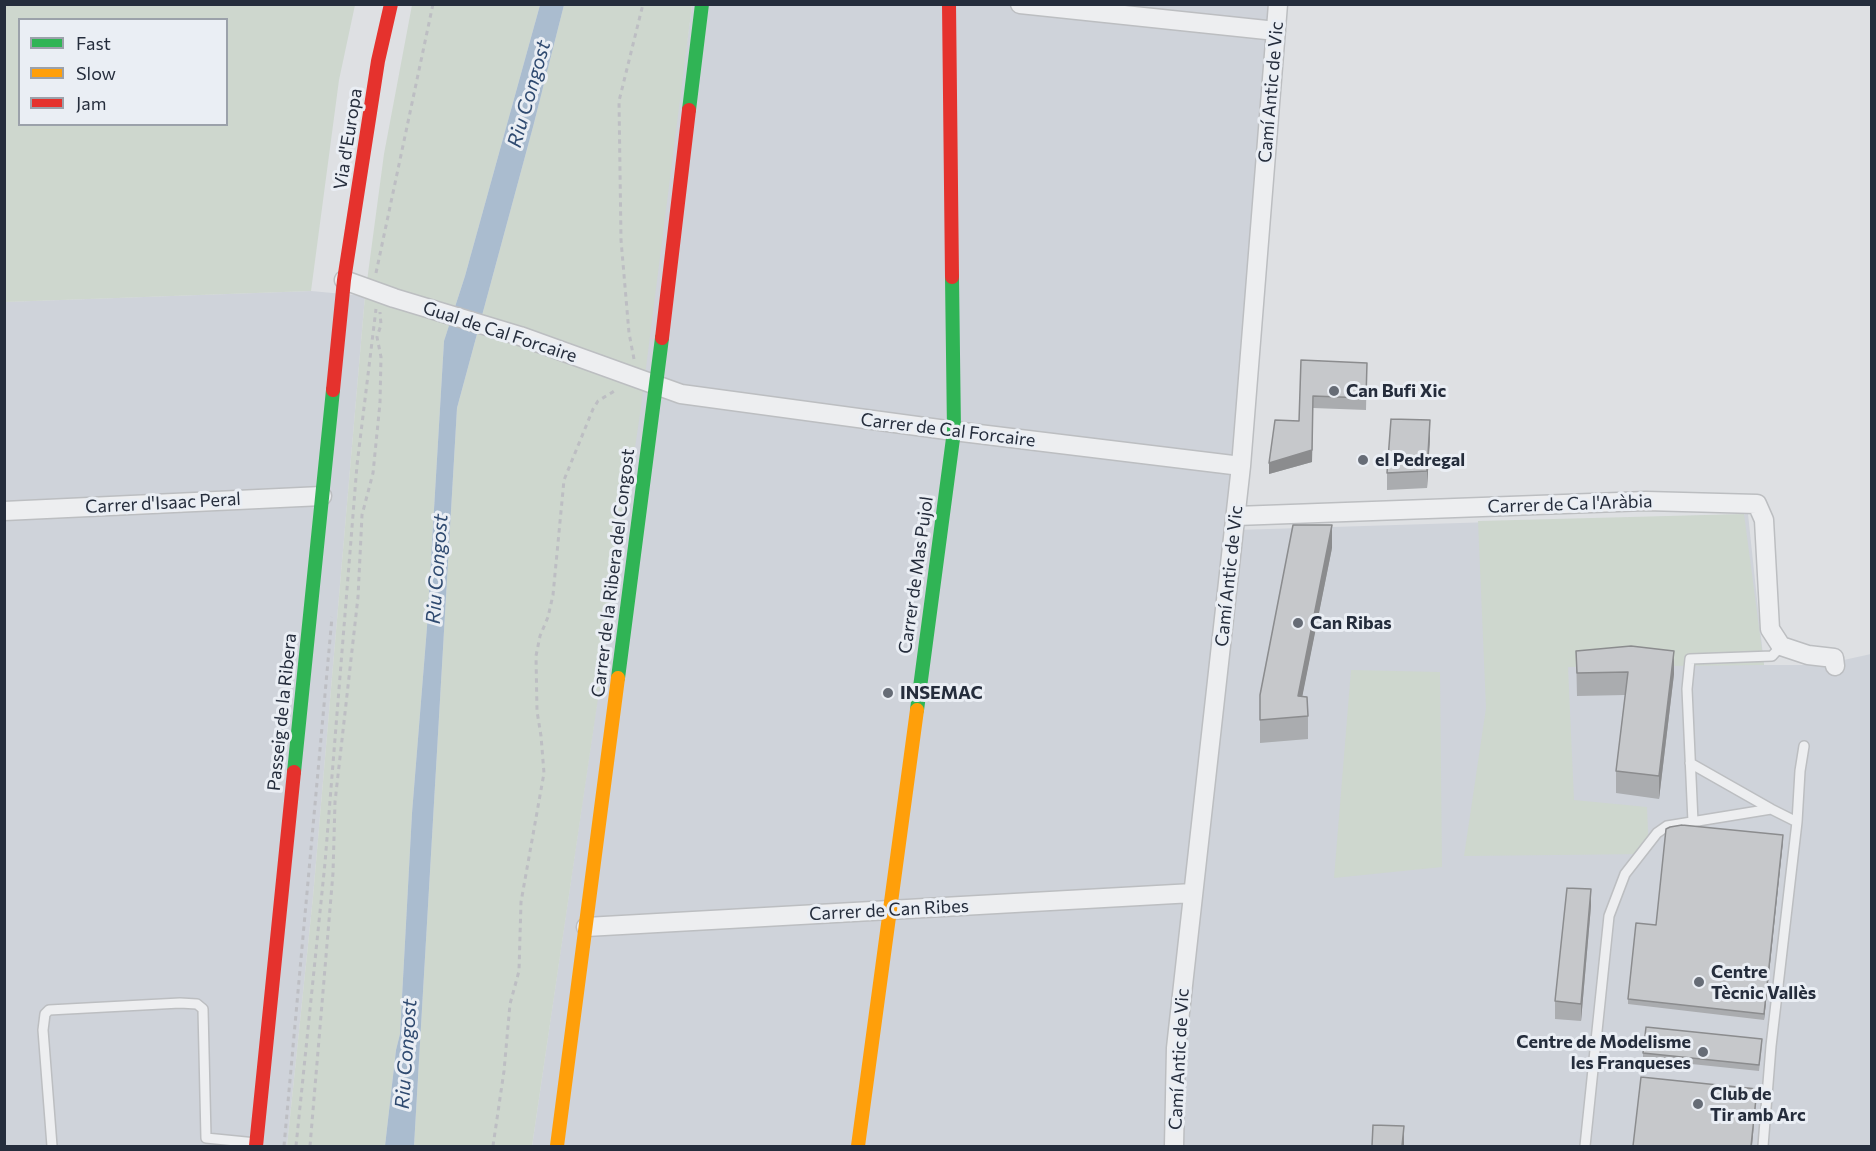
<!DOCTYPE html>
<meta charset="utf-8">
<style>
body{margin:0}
#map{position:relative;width:1876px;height:1151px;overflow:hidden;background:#dee0e3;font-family:Commissioner,sans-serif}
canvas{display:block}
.frame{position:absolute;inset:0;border:6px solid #252d3c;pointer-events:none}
.legend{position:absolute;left:18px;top:18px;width:210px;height:108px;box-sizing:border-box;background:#eaeef4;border:2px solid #9ba1aa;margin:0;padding:8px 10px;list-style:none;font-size:18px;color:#252d3c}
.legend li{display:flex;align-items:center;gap:12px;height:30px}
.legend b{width:30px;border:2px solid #9ba1aa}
</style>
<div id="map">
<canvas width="1876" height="1151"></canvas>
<div class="frame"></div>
<ul class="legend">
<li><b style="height:8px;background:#30b455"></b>Fast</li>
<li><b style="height:8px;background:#ff9f0a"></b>Slow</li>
<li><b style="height:8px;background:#e5322d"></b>Jam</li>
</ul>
</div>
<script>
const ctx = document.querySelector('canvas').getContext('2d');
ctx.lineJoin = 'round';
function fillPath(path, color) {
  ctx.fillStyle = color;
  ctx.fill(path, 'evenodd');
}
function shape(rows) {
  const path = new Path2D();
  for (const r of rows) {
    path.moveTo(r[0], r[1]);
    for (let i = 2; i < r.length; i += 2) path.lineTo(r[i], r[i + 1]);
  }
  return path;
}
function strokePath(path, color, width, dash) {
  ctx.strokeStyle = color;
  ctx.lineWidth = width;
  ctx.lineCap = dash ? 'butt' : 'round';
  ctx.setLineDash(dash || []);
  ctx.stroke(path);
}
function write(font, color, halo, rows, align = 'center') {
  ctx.font = font + ' Commissioner,sans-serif';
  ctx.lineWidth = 6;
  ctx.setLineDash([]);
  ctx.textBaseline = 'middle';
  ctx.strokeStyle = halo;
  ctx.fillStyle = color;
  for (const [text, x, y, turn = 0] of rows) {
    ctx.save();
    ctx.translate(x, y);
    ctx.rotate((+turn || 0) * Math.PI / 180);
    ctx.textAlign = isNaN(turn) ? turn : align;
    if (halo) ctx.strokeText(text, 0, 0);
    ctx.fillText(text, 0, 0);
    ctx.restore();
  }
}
const built = shape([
 [692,5,1268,5,1248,371,1237,530,1748,514,1764,665,1821,665,1871,654,1871,1146,532,1146,593,730],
 [311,291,365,296,313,897,287,1146,5,1146,4,302]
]);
const green = shape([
 [4,5,355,5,339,80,311,291,5,302],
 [20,20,226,20,226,124,20,124],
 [412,5,540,5,465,276,444,341,427,627,412,813,400,1034,396,1050,385,1146,287,1146,313,897,365,296,384,154],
 [564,5,692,5,641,407,532,1146,414,1146,457,408,533,127],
 [1744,514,1764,665,1568,667,1574,800,1647,807,1649,854,1464,856,1486,708,1478,521],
 [1351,670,1440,672,1442,867,1334,878]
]);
const water = shape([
 [540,5,564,5,533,127,457,408,414,1146,385,1146,396,1050,400,1034,412,813,427,627,444,341,465,276]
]);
const path = shape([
 [376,273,433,4],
 [634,359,629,333,621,240,619,101,643,4],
 [284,1146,332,617],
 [296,1146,325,863,357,465,376,309],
 [310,1146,333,873,335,802,358,597,362,515,373,473,380,403,381,357,377,337,381,325,380,312],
 [493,1146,504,1071,510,1004,519,971,521,902,544,773,541,736,537,711,536,656,540,636,548,617,553,595,564,480,593,409,598,401,616,390]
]);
const lane = shape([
 [1690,763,1771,809],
 [1693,822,1687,689,1690,659,1772,656,1781,646],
 [52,1146,43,1030,45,1014,49,1010,180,1003,197,1004,203,1009,206,1138,256,1143],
 [1585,1146,1609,916,1625,874,1657,833,1667,826,1771,809,1797,822],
 [1763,1146,1771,1046,1797,822,1800,771,1804,746]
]);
const street = shape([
 [1020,4,1276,31],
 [344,280,394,298,520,336,681,394,954,431,1241,466],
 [4,511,322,496],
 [1236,516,1646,501,1757,504,1764,520,1770,629,1781,646,1808,655,1834,658,1835,666],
 [586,927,1193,893],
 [1174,1146,1176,1048,1241,466,1278,4]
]);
const fast = shape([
 [689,110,702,4],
 [618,678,662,338],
 [917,710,954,431,952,277],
 [294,772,333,390]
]);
const slow = shape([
 [557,1146,618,678],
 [858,1146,917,710]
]);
const jam = shape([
 [949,4,952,277],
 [662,338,689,110],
 [333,390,344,280,378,61,391,4],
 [256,1146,294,772]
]);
const wall = shape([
 [1301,360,1367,363,1366,410,1313,408,1312,462,1269,474,1299,421],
 [1430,437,1427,488,1387,490,1387,473],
 [1332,548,1302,696,1308,716,1308,739,1260,743,1260,695],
 [1576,651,1674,674,1659,799,1616,793,1616,771,1625,695,1577,696],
 [1783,841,1764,1020,1628,1004,1628,999,1656,925],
 [1591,906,1581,1021,1555,1019,1555,1001],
 [1762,1045,1759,1071,1643,1059,1643,1053]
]);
const shadedWall = shape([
 [1313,396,1312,462,1269,474,1269,463,1312,450],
 [1430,420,1430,437,1427,488,1427,471],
 [1332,525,1332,548,1298,718,1298,696],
 [1674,651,1674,674,1659,799,1659,776],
 [1783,835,1783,841,1764,1020,1764,1014],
 [1591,889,1591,906,1581,1021,1581,1004],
 [1757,1089,1752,1146,1751,1146],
 [1404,1126,1404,1146,1402,1146]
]);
const building = shape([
 [1301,360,1367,363,1366,398,1313,396,1312,450,1269,463,1275,420,1299,421,1301,360],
 [1391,419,1430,420,1427,471,1387,473,1391,419],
 [1293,525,1332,525,1298,696,1307,697,1308,716,1260,720,1260,695,1293,525],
 [1631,646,1674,651,1659,776,1616,771,1628,672,1577,673,1576,651,1631,646],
 [1682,825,1783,835,1764,1014,1628,999,1636,923,1656,925,1666,829,1670,827,1682,825],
 [1567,888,1591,889,1581,1004,1555,1001,1567,888],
 [1646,1027,1762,1039,1759,1065,1643,1053,1646,1027],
 [1641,1077,1757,1089,1751,1146,1633,1146,1641,1077],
 [1373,1125,1404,1126,1402,1146,1372,1146,1373,1125]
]);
const markers = [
 [1334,391,6,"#666c76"],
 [1363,460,6,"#666c76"],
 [1298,623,6,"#666c76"],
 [888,693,6,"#666c76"],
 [1699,982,6,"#666c76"],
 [1703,1052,6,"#666c76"],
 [1698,1104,6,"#666c76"]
];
const streetNames = [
 ["Camí Antic de Vic",1271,92,-85],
 ["Via d'Europa",348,139,-81],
 ["Gual de Cal Forcaire",500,332,18],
 ["Carrer de Cal Forcaire",948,430,7],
 ["Carrer d'Isaac Peral",163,503,-3],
 ["Carrer de Ca l'Aràbia",1570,504,-2],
 ["Carrer de la Ribera del Congost",613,573,-83],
 ["Carrer de Mas Pujol",916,575,-82],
 ["Camí Antic de Vic",1229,576,-84],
 ["Passeig de la Ribera",282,712,-84],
 ["Carrer de Can Ribes",889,910,-3],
 ["Camí Antic de Vic",1179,1059,-87]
];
const poiNames = [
 ["Can Bufi Xic",1346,391],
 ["el Pedregal",1375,460],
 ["Can Ribas",1310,623],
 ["INSEMAC",900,693],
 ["Centre",1711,972],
 ["Tècnic Vallès",1711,993],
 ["Centre de Modelisme",1691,1042,"right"],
 ["les Franqueses",1691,1063,"right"],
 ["Club de",1710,1094],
 ["Tir amb Arc",1710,1115]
];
const waterNames = [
 ["Riu Congost",529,94,-74],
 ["Riu Congost",437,569,-86],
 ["Riu Congost",406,1054,-86]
];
fillPath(built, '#cfd3da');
fillPath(green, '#ced7ce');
fillPath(water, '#aabccf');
strokePath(lane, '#bcbec1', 12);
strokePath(street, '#bcbec1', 21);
strokePath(path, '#bdbec3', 3, [4.5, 4.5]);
strokePath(lane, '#edeef0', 9);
strokePath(street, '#edeef0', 18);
strokePath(fast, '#30b455', 14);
strokePath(slow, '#ff9f0a', 14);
strokePath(jam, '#e5322d', 14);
fillPath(wall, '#aaacaf');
fillPath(shadedWall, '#8b8c8e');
fillPath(building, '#c6c8cb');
strokePath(building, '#8b8c8e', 1.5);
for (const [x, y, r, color] of markers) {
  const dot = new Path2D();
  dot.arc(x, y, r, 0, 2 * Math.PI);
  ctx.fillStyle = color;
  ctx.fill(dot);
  strokePath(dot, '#eaeef4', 2);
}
write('18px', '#252d3c', '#eaeef4', streetNames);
write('bold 18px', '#252d3c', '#eaeef4', poiNames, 'left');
write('italic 20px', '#2f4a70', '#eaeef4', waterNames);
</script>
